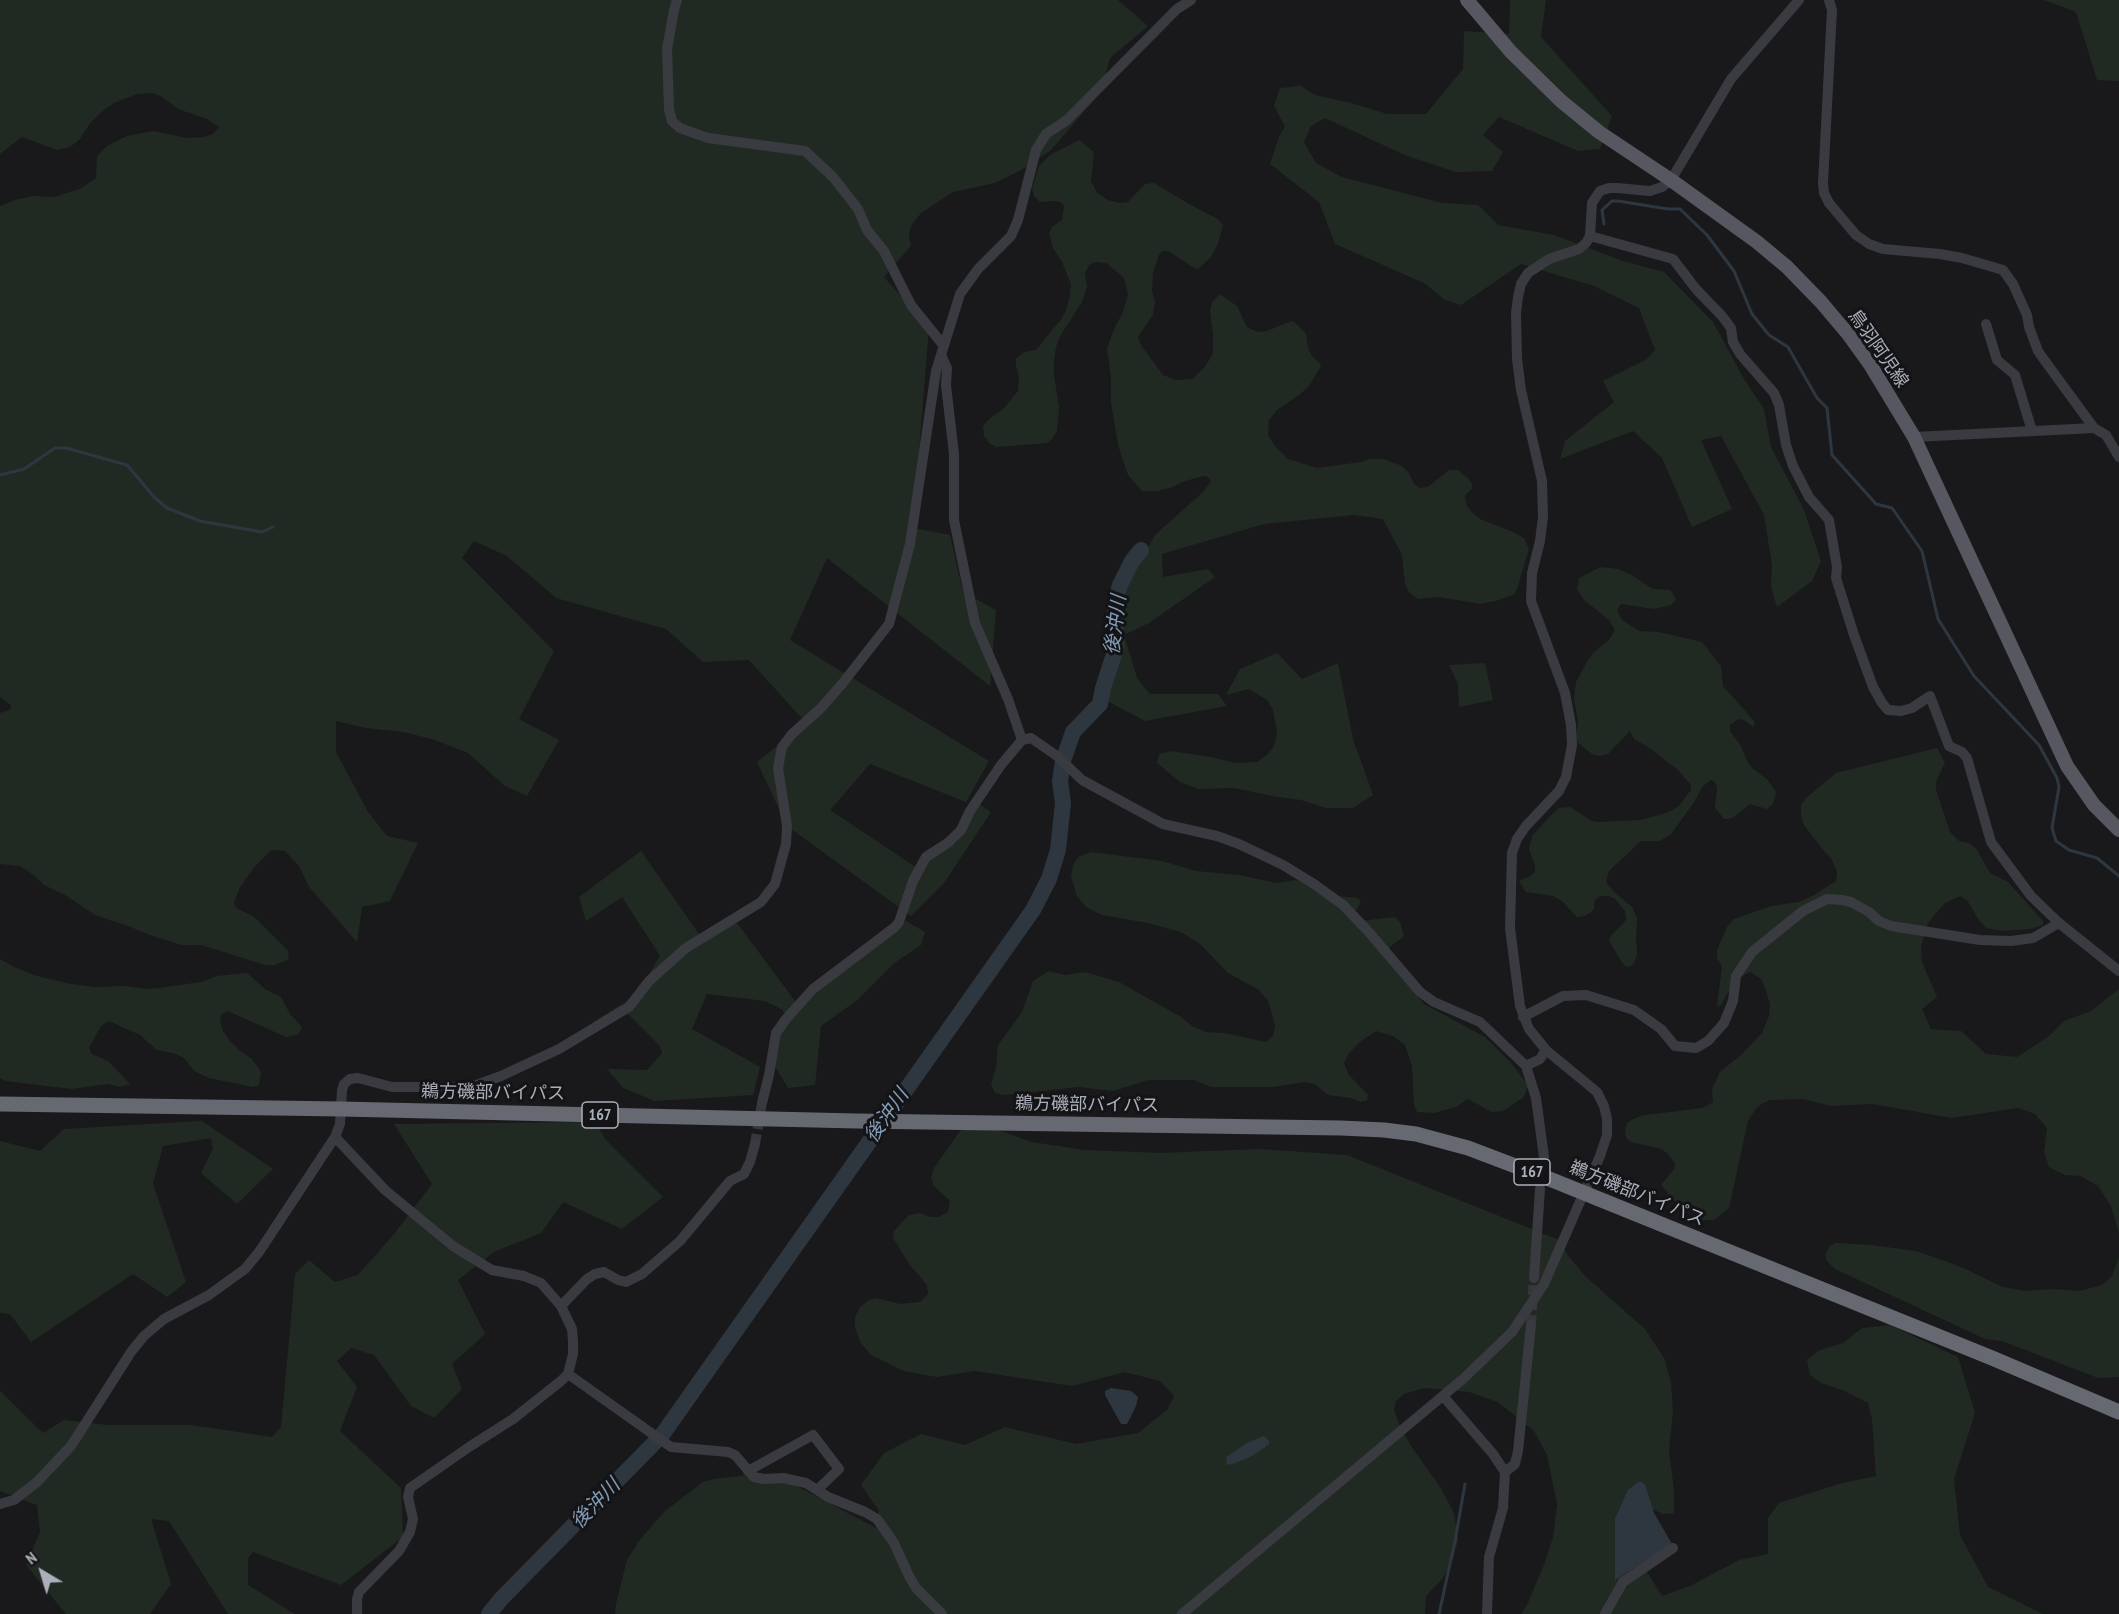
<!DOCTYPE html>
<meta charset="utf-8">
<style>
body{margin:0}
#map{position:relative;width:2119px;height:1614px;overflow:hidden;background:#19191b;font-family:"PT Sans Narrow",sans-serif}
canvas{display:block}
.north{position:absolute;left:12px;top:1542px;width:60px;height:60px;-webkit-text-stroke:4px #141416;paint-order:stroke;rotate:322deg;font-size:16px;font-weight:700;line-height:24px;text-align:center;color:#abafbb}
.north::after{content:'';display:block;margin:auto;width:21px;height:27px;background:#abafbb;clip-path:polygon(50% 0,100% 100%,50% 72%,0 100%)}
</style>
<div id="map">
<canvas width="2119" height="1614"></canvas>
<div class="north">N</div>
</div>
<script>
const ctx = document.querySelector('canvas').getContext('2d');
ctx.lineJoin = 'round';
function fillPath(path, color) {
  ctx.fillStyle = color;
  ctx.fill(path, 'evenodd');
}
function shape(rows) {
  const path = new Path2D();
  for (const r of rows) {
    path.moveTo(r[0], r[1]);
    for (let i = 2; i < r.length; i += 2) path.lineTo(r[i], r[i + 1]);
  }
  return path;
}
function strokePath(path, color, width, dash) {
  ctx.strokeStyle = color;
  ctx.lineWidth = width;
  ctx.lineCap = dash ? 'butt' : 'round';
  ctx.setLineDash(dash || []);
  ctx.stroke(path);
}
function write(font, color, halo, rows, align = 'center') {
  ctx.font = font + ' "PT Sans Narrow","Noto Sans JP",sans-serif';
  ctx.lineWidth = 6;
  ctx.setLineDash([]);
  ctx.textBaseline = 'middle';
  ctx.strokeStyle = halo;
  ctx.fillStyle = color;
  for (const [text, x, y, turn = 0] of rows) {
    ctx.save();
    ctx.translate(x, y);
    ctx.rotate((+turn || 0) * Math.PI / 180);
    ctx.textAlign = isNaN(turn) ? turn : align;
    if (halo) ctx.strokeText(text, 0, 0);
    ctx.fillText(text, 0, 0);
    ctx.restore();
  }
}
const green = shape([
 [0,0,1118,0,1148,26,1110,58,1101,92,1051,150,1021,170,995,183,953,192,921,213,912,224,909,234,911,246,884,277,929,328,919,451,908,527,950,535,963,592,996,610,990,686,827,558,790,640,989,761,966,802,870,764,830,810,917,868,957,842,978,803,991,812,944,883,911,916,787,826,757,762,806,723,749,660,703,662,666,629,556,598,507,556,474,541,462,558,554,651,519,719,559,740,527,796,505,786,468,753,432,739,403,732,366,728,336,721,336,752,368,812,387,836,418,843,390,901,362,907,357,942,309,887,299,866,285,851,272,850,256,865,240,887,234,902,236,908,253,916,288,951,289,959,275,965,265,965,201,945,181,945,150,935,128,926,95,915,65,895,44,885,31,873,20,866,0,864,0,713,10,710,11,705,0,697,0,206,18,199,34,196,54,197,80,189,96,178,97,156,107,146,127,136,153,131,187,138,204,137,213,134,219,127,207,119,178,109,161,96,152,93,137,94,114,103,104,110,91,122,79,140,70,147,57,150,22,137,0,154],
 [1510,0,1546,0,1541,37,1612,116,1600,149,1578,151,1499,117,1483,135,1503,152,1492,171,1456,172,1407,156,1325,118,1311,126,1304,142,1316,163,1342,177,1442,203,1478,205,1498,225,1554,235,1623,261,1664,272,1713,322,1744,379,1764,409,1771,447,1804,510,1821,561,1812,581,1777,607,1771,587,1772,565,1764,515,1721,436,1701,440,1732,509,1692,527,1662,458,1633,431,1560,459,1565,441,1614,402,1603,381,1647,359,1655,350,1639,308,1594,286,1521,264,1461,305,1445,300,1424,283,1335,244,1319,202,1270,164,1279,137,1285,126,1274,106,1280,88,1301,86,1315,95,1351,103,1387,114,1426,114,1463,69,1464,31,1509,34],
 [2044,0,2119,0,2119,81,2097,80,2076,12],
 [1079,140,1094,152,1091,181,1097,193,1108,200,1119,203,1128,202,1145,184,1154,183,1189,204,1216,218,1223,225,1218,244,1211,257,1198,269,1194,268,1168,251,1162,251,1159,255,1153,273,1152,291,1155,301,1153,315,1138,337,1141,345,1163,375,1176,380,1192,379,1204,368,1213,354,1213,335,1210,312,1212,302,1220,294,1237,306,1247,327,1257,332,1267,331,1292,321,1298,325,1306,334,1308,348,1312,356,1320,363,1321,366,1309,386,1299,395,1277,410,1269,420,1268,435,1275,446,1288,459,1317,468,1361,462,1370,459,1384,459,1402,466,1409,473,1414,484,1420,488,1428,487,1449,470,1458,470,1468,478,1472,484,1472,489,1466,494,1465,498,1467,506,1473,513,1480,519,1513,532,1524,538,1529,549,1517,589,1513,595,1495,601,1480,604,1440,597,1418,599,1409,592,1405,584,1402,555,1383,519,1354,515,1264,524,1162,554,1163,577,1208,569,1215,577,1149,623,1124,635,1137,678,1150,694,1218,694,1227,706,1145,721,1107,701,1119,659,1121,602,1131,579,1155,535,1203,492,1211,481,1207,476,1204,476,1185,481,1173,487,1158,491,1142,491,1128,475,1118,445,1111,403,1111,377,1107,348,1115,327,1122,314,1128,295,1124,278,1106,263,1096,262,1090,264,1085,273,1087,287,1082,302,1060,336,1056,347,1054,360,1054,375,1059,407,1057,431,1052,439,1047,443,996,447,989,443,984,436,983,427,988,420,1004,408,1018,391,1019,377,1016,366,1016,359,1024,352,1036,350,1062,318,1066,310,1070,296,1071,284,1062,262,1053,248,1049,233,1052,227,1062,220,1064,206,1061,202,1054,201,1040,202,1034,196,1032,189,1039,166,1050,155],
 [1601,567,1618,569,1630,574,1653,589,1670,590,1672,592,1676,600,1671,605,1654,609,1621,604,1617,610,1622,620,1639,631,1658,632,1702,642,1721,666,1723,686,1755,722,1753,727,1744,720,1738,719,1730,725,1730,731,1741,746,1746,759,1752,768,1767,779,1776,792,1773,804,1767,809,1750,804,1734,817,1729,819,1724,819,1715,808,1717,788,1715,782,1711,780,1702,787,1695,801,1671,834,1660,841,1641,841,1609,871,1606,882,1613,891,1632,907,1637,918,1636,938,1637,954,1634,963,1630,967,1625,966,1621,961,1609,941,1610,937,1626,920,1625,911,1615,899,1609,896,1600,896,1595,900,1594,909,1590,913,1584,916,1577,917,1562,901,1553,896,1526,892,1519,881,1532,875,1535,871,1535,865,1529,849,1532,836,1551,815,1559,808,1570,807,1592,821,1599,822,1641,820,1669,812,1679,806,1691,790,1691,785,1678,770,1651,749,1634,739,1630,731,1608,754,1599,756,1592,754,1578,743,1576,738,1578,722,1574,698,1576,682,1588,660,1594,652,1609,640,1615,630,1609,620,1584,600,1577,589,1579,578],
 [1277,653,1302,679,1338,663,1353,739,1373,795,1353,808,1326,808,1301,800,1272,796,1234,788,1199,789,1180,782,1157,763,1159,754,1171,751,1211,757,1235,763,1257,762,1267,755,1274,746,1277,733,1273,710,1267,700,1249,689,1226,695,1240,669],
 [1485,663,1493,700,1459,707,1458,684,1449,665],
 [1937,748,1945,763,1936,781,1936,790,1950,832,1959,841,1969,843,1977,850,1990,873,2008,882,2043,921,2043,925,2030,929,2003,931,1986,928,1978,919,1967,900,1960,896,1945,903,1928,923,1921,947,1922,962,1937,997,1922,1009,1931,1029,1961,1031,1986,1054,2017,1057,2049,1036,2064,1021,2091,1011,2119,989,2119,1233,2111,1206,2098,1186,2081,1176,2065,1175,2049,1167,2044,1152,2047,1128,2035,1114,2018,1108,1952,1118,1872,1104,1832,1106,1803,1099,1769,1100,1757,1107,1748,1121,1729,1208,1714,1220,1703,1220,1679,1206,1661,1185,1674,1169,1675,1164,1669,1155,1662,1149,1631,1142,1626,1138,1625,1133,1627,1123,1635,1118,1645,1115,1703,1108,1713,1102,1712,1089,1720,1072,1742,1054,1762,1033,1769,1016,1770,1004,1765,988,1761,979,1755,975,1750,972,1739,978,1727,994,1721,1005,1717,1007,1722,967,1717,958,1717,950,1727,927,1734,919,1771,906,1799,902,1814,895,1836,881,1837,872,1831,858,1823,850,1804,825,1801,816,1801,805,1807,797,1836,773],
 [641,851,699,934,737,923,798,1005,906,921,925,932,921,945,894,963,856,1001,821,1026,815,1085,788,1088,768,1055,785,1017,783,1010,765,1001,707,994,692,1029,760,1067,753,1095,655,1101,623,1088,607,1069,647,1070,662,1053,660,1046,628,1014,597,1028,593,1022,636,995,660,956,622,897,586,921,579,897],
 [1091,852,1162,861,1196,871,1239,875,1276,883,1296,880,1336,896,1357,898,1361,901,1355,913,1361,921,1395,917,1400,922,1404,936,1390,947,1386,956,1394,968,1424,1004,1485,1037,1512,1064,1528,1085,1524,1097,1503,1111,1492,1112,1468,1099,1456,1107,1434,1113,1417,1112,1414,1104,1412,1066,1405,1045,1393,1036,1376,1031,1361,1041,1349,1053,1344,1063,1349,1075,1368,1095,1367,1100,1361,1102,1352,1098,1328,1095,1315,1084,1305,1082,1273,1087,1211,1087,1194,1080,1148,1080,1113,1091,1079,1087,1004,1095,995,1093,991,1084,996,1068,998,1045,1022,1012,1033,981,1049,971,1065,975,1085,972,1119,982,1181,1017,1192,1026,1206,1032,1224,1033,1266,1042,1273,1036,1275,1026,1272,1014,1268,1001,1259,990,1228,973,1200,944,1181,932,1148,923,1102,915,1086,907,1077,896,1071,877,1073,866,1078,857],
 [0,959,14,967,37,976,71,984,95,987,125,986,146,989,159,988,201,982,217,976,247,973,265,989,281,997,290,1014,302,1027,299,1034,286,1037,228,1011,221,1015,220,1022,223,1031,229,1040,240,1051,252,1059,261,1072,259,1085,253,1087,209,1078,194,1071,184,1058,173,1053,157,1050,140,1035,109,1021,101,1026,89,1048,92,1054,108,1061,130,1084,120,1087,108,1084,71,1089,6,1081,0,1078],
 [202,1121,273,1169,237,1204,201,1173,213,1149,211,1138,163,1146,153,1184,186,1282,167,1297,133,1274,31,1342,10,1314,0,1313,0,1141,40,1151,64,1129],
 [595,1122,606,1140,663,1197,622,1229,563,1202,541,1233,494,1252,458,1280,485,1334,452,1364,462,1389,434,1418,411,1406,374,1355,351,1348,337,1361,357,1387,340,1431,401,1488,403,1537,341,1585,253,1552,248,1558,248,1585,295,1614,228,1614,169,1521,151,1519,171,1584,150,1614,66,1614,26,1565,40,1532,37,1505,0,1491,0,1391,43,1433,64,1420,107,1425,191,1425,272,1437,281,1427,295,1274,309,1260,335,1282,358,1275,395,1233,432,1184,394,1124],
 [976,1122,1032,1142,1084,1150,1161,1153,1260,1149,1347,1155,1559,1240,1569,1257,1586,1277,1645,1329,1664,1358,1671,1382,1673,1411,1669,1450,1674,1491,1674,1513,1663,1514,1648,1507,1646,1570,1662,1596,1690,1586,1739,1560,1768,1554,1768,1518,1779,1503,1842,1483,1876,1476,1872,1419,1868,1403,1842,1390,1821,1383,1810,1375,1807,1360,1820,1350,1843,1343,1862,1328,1890,1325,1958,1357,1975,1413,1954,1479,1960,1535,1988,1587,2043,1614,1521,1614,1527,1605,1544,1565,1553,1537,1557,1504,1547,1455,1534,1431,1498,1402,1469,1392,1424,1388,1404,1394,1396,1401,1394,1410,1400,1426,1411,1446,1441,1488,1454,1513,1458,1540,1453,1559,1443,1578,1426,1596,1425,1614,615,1614,616,1604,627,1560,639,1541,665,1511,703,1482,714,1479,748,1475,778,1476,876,1528,879,1511,861,1485,884,1453,921,1434,965,1445,1005,1427,1076,1444,1138,1433,1167,1410,1174,1396,1160,1381,1125,1372,1072,1386,975,1371,937,1377,904,1371,871,1355,860,1342,855,1327,855,1317,860,1307,869,1300,877,1298,900,1304,920,1302,928,1294,927,1285,910,1265,893,1238,894,1231,909,1215,920,1213,931,1217,938,1217,948,1212,950,1201,934,1186,931,1178,934,1168,960,1131],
 [1836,1243,1871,1245,1916,1251,1959,1266,2003,1287,2025,1291,2053,1289,2079,1291,2102,1285,2112,1276,2119,1258,2119,1377,2098,1378,2002,1341,1985,1339,1835,1269,1827,1261,1825,1254,1830,1246]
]);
const water = shape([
 [1111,1388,1131,1391,1138,1397,1136,1406,1127,1424,1121,1424,1105,1395,1105,1391],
 [1264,1436,1269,1441,1269,1444,1264,1448,1248,1458,1229,1465,1227,1464,1226,1457,1247,1443],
 [1638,1482,1642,1482,1645,1485,1654,1513,1672,1544,1615,1580,1615,1519,1628,1490]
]);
const stream = shape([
 [1604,224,1602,210,1612,201,1618,201,1668,209,1680,209,1707,235,1734,271,1752,314,1769,335,1788,347,1817,398,1827,408,1832,455,1876,504,1892,508,1922,551,1938,619,1974,676,2039,745,2057,778,2059,787,2052,828,2056,841,2069,850,2097,858,2119,876],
 [0,475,24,469,55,448,66,448,127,465,155,498,167,508,200,521,262,532,273,527],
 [1439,1614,1455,1541,1465,1484]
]);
const river = shape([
 [489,1614,501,1599,662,1435,1033,910,1049,879,1058,850,1063,803,1060,781,1063,761,1073,732,1100,704,1103,688,1116,648,1115,602,1120,585,1132,561,1141,550]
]);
const minorTunnel = shape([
 [755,1144,762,1103],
 [1531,1325,1534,1278]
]);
const minor = shape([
 [677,0,674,10,667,49,669,109,672,121,680,128,708,138,805,151,833,177,858,209,867,230,884,251,911,305,944,346],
 [1829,0,1832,10,1823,183,1824,193,1829,203,1856,235,1869,244,1883,249,1940,254,1962,258,2003,270,2013,284,2027,315,2029,327,2038,351,2045,361,2094,428,2106,435,2119,457],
 [1590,236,1673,259,1696,289,1722,316,1731,328,1733,342,1740,354,1774,393,1779,405,1786,445,1793,466,1809,497,1829,520,1837,567,1836,578,1854,635,1873,687,1882,703,1888,710,1901,711,1912,708,1930,696,1949,746,1962,752,1967,758,1991,842,2031,896,2059,923,2119,971],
 [1986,324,1997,360,2015,375,2032,431],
 [941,355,947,368,946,385,954,454,954,520,975,623,1008,699,1022,740],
 [1914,437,2094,428],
 [1523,1017,1563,996,1586,995,1634,1010,1661,1029,1675,1046,1696,1048,1708,1041,1724,1023,1733,1001,1736,976,1752,952,1803,911,1827,899,1842,900,1851,902,1869,912,1879,921,1891,926,1980,940,2011,941,2033,938,2059,923],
 [1526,1066,1540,1059,1546,1050],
 [762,1103,769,1075,776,1033,786,1019,813,989,895,927,899,922,913,881,926,857,949,842,961,830,970,811,1001,765,1022,740,1031,738,1057,756,1082,780,1163,824,1217,836,1239,844,1283,865,1314,884,1343,905,1367,930,1420,992,1434,1002,1480,1022,1526,1066,1536,1098,1544,1157],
 [335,1137,385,1190,453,1246,492,1270,524,1276,541,1283,561,1306,572,1329,573,1341,573,1354,568,1374,561,1381,513,1419,469,1447,410,1488,408,1497,413,1519,410,1532,399,1551,359,1592,357,1599,357,1614],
 [1534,1278,1540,1189],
 [561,1306,587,1279,595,1274,604,1272,618,1280,626,1282,642,1274,680,1241,730,1181,744,1174,750,1162,755,1144],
 [568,1374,671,1447,728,1452,735,1455,754,1477,764,1479,783,1478,806,1483,828,1497,865,1512,877,1519,894,1543,909,1576,916,1588,942,1614],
 [1443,1396,1493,1454,1505,1472],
 [748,1471,813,1435,839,1469,817,1490],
 [0,1504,14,1500,37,1482,71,1446,131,1352,144,1336,164,1319,209,1295,245,1269,259,1252,335,1137,340,1124,342,1090,344,1084,350,1079,358,1078,392,1087,471,1087,501,1076,559,1049,629,1007,649,981,686,948,761,902,775,884,786,844,787,826,778,768,782,747,792,734,820,709,842,684,889,624,910,544,936,371,960,294,978,269,1011,236,1018,220,1036,150,1046,134,1067,120,1177,9,1191,0],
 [1182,1614,1463,1379,1512,1332,1544,1284,1600,1156,1607,1135,1607,1119,1604,1106,1597,1092,1546,1050,1529,1029,1520,1006,1510,928,1512,853,1517,839,1526,826,1559,791,1566,777,1572,745,1571,725,1565,693,1531,601,1532,573,1540,541,1543,517,1542,481,1521,390,1517,359,1516,313,1518,297,1521,284,1528,273,1549,259,1579,249,1586,243,1590,236,1592,203,1600,191,1609,188,1617,188,1650,191,1662,187,1671,180,1731,79,1799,0],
 [1487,1614,1489,1557,1503,1508,1505,1472,1515,1464,1518,1451,1531,1325],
 [1605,1614,1623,1582,1673,1548]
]);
const major = shape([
 [1467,0,1511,52,1561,101,1599,132,1671,180,1757,242,1787,267,1821,302,1848,334,1871,366,1914,437,2067,766,2094,805,2119,830]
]);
const highway = shape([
 [0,1104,342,1109,857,1121,1341,1128,1384,1130,1416,1134,1468,1148,1547,1178,1992,1358,2119,1412]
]);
const shields = [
 [600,1115,36],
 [1532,1172,36]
];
const shieldNames = [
 ["167",600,1115],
 ["167",1532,1172]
];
const streetNames = [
 ["鳥羽阿児線",1878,349,55],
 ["鵜方磯部バイパス",493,1093,1],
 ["鵜方磯部バイパス",1087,1105,1],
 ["鵜方磯部バイパス",1637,1194,22]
];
const waterNames = [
 ["後沖川",1116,625,-83],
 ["後沖川",887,1116,-55],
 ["後沖川",596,1504,-46]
];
fillPath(green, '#212a22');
fillPath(water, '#2e3740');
strokePath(stream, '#2e3740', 3);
strokePath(river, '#2e3740', 16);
strokePath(minorTunnel, '#36373b', 10, [10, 5]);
strokePath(minor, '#3a3b40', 10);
strokePath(major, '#565760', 14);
strokePath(highway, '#666872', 15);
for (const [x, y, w] of shields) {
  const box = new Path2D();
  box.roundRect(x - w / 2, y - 13, w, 26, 4.5);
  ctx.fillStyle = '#141416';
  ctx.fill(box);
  strokePath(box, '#abafbb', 1.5);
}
write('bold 16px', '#abafbb', null, shieldNames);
write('18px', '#abafbb', '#141416', streetNames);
write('italic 20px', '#829bb7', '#141416', waterNames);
</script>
